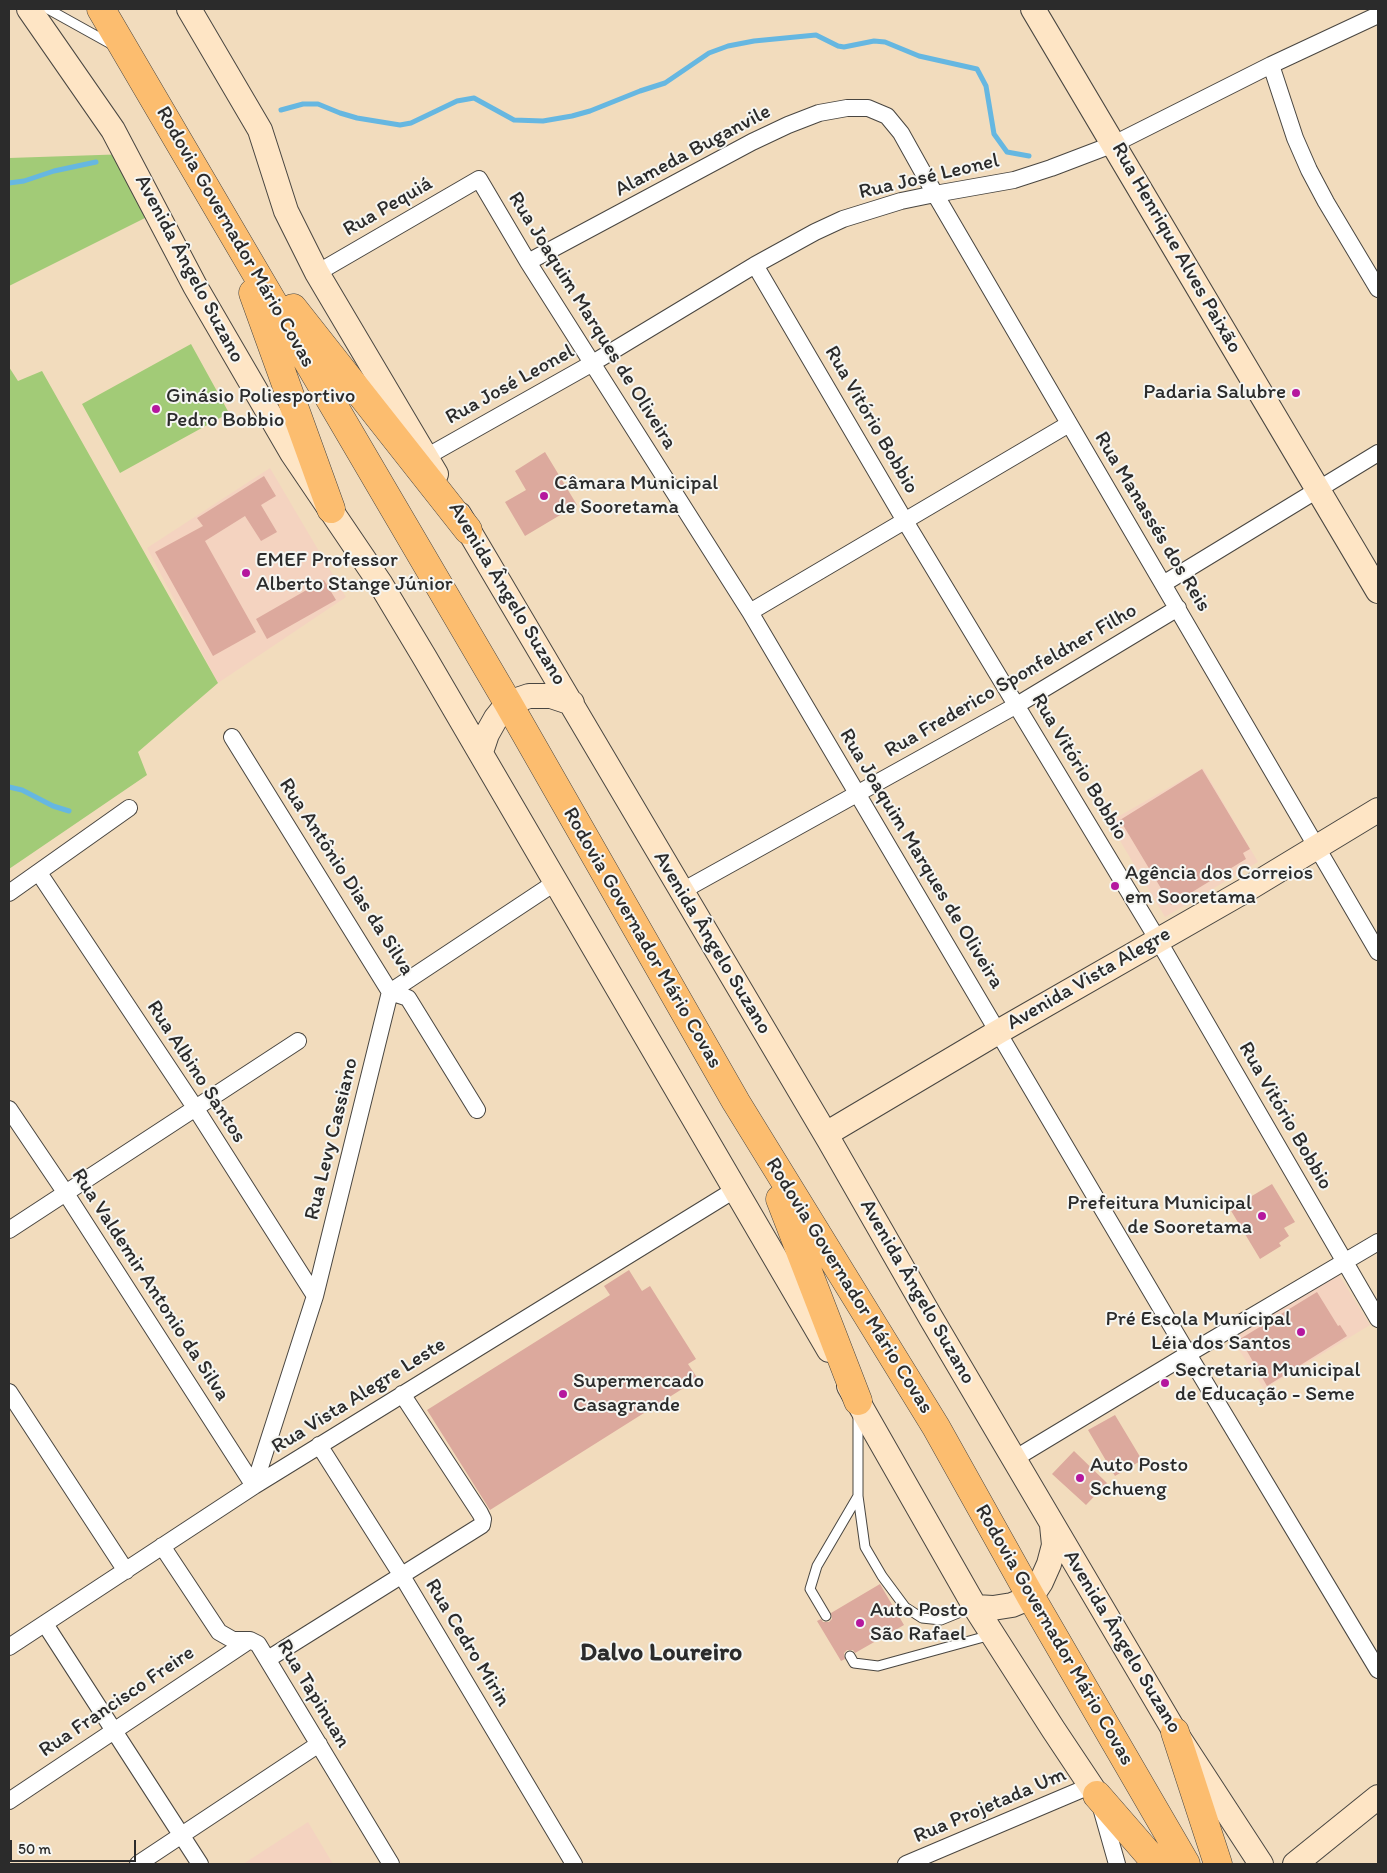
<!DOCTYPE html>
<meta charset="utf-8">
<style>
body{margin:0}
#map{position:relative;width:1387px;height:1873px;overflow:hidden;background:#f2dcbd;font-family:Itim,sans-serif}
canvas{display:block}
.frame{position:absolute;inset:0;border:10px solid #2b2b2b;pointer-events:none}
.scale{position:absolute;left:10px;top:1840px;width:126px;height:22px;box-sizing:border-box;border:2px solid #2b2b2b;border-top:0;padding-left:6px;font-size:15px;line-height:18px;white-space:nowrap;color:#2b2b2b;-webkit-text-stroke:4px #f6f6f2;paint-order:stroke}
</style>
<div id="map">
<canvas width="1387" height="1873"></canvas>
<div class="frame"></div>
<div class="scale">50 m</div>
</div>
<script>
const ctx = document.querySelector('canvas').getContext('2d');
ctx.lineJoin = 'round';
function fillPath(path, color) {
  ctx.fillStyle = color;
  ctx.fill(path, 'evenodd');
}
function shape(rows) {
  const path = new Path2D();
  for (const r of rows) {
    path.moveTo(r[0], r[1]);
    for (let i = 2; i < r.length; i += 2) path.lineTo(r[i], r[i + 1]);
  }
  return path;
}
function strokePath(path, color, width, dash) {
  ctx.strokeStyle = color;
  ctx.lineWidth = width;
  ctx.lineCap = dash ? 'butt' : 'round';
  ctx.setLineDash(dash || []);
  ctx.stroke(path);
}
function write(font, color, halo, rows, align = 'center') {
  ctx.font = font + ' Itim,sans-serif';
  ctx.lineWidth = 4;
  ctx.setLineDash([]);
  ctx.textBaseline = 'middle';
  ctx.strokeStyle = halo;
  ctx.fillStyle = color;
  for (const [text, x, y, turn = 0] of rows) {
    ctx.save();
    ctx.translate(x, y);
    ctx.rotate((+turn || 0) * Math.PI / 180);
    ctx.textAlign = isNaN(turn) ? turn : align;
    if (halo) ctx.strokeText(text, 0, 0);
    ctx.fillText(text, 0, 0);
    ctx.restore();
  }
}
const built = shape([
 [270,468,346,597,218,683,147,548],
 [1203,768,1258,862,1165,917,1109,822],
 [1339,1275,1370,1325,1264,1389,1232,1339],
 [308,1822,333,1864,243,1864]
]);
const green = shape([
 [129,154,165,208,9,286,9,158],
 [191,344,229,413,120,473,82,404],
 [9,367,18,381,42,371,218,683,138,752,147,775,9,869]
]);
const stream = shape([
 [281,110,303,104,318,104,340,113,357,118,400,125,411,123,457,101,474,98,514,120,543,121,572,116,590,111,640,91,665,83,709,53,728,46,754,41,816,35,838,46,844,47,874,41,885,42,919,56,977,69,986,86,994,134,1007,152,1029,156],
 [9,183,24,181,54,171,96,162],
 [9,787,22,790,53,806,69,811]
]);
const building = shape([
 [545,452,577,505,525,536,505,502,526,490,515,471],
 [264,476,276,496,261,505,277,532,261,541,245,516,205,541,256,632,213,656,155,552,203,526,197,518],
 [324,580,336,600,267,639,256,619],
 [1202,769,1250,849,1243,853,1246,859,1171,905,1120,820],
 [1272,1184,1295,1222,1284,1228,1289,1236,1279,1243,1281,1246,1260,1259,1230,1209],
 [629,1270,642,1291,650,1286,696,1359,688,1364,698,1379,490,1510,427,1410,610,1295,604,1286],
 [1317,1292,1338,1326,1340,1325,1347,1336,1267,1386,1240,1339],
 [1115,1415,1142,1460,1115,1476,1088,1430],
 [1074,1451,1107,1483,1086,1505,1052,1474],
 [880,1584,904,1625,855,1653,853,1650,847,1650,844,1653,845,1659,841,1661,817,1621,821,1619,823,1622,829,1622,832,1619,831,1613]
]);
const lane = shape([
 [48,9,111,44],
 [858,1414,858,1496,865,1547,882,1576,905,1607,922,1618,941,1620,973,1607],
 [826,1616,810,1589,817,1566,858,1496],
 [850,1656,854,1663,878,1666,991,1635]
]);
const street = shape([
 [1271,65,1295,138,1309,170,1326,202,1378,289],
 [528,262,752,142,788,125,819,113,847,108,868,108,887,116,901,133,935,194,1378,952],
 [755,265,905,521,1158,940,1378,1319],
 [317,273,479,179,528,262,750,612,1188,1354,1378,1670],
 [426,457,591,364,755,265,815,232,843,219,901,201,935,194,1014,180,1051,168,1114,144,1271,65,1378,15],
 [1163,584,1378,453],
 [750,612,1069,424],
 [232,737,390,992,408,998,477,1110],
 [39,873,196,1109,315,1296],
 [682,891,1017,705,1178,608],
 [9,893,129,808],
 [9,1109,65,1192,254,1486],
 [9,1230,298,1041],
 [9,1392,126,1571],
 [319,1445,402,1576,574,1864],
 [1014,1459,1188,1354,1378,1242],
 [254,1486,315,1296,390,992,556,882],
 [162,1546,219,1632,233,1640,250,1640,258,1644,391,1864],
 [45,1624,200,1864],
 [9,1647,254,1486,736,1189],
 [268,1659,482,1525,483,1519,480,1513,402,1394],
 [9,1801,250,1640],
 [1100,1804,1117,1864],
 [138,1864,319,1744],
 [906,1864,1090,1786]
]);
const secondary = shape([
 [29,9,113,130,195,286,292,453,380,583,425,658,829,1350],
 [189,9,260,130,286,211,317,273,436,474],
 [1033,9,1378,591],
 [459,514,829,1140,931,1318,1175,1732,1261,1864],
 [481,752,487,734,496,718,508,703,529,696,551,696,572,703],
 [826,1134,998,1032,1246,890,1378,810],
 [849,1386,975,1607,1053,1729,1097,1795],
 [975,1607,993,1608,1012,1605,1031,1597,1041,1582,1049,1564,1054,1545,1052,1525],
 [1295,1864,1378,1797]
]);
const highway = shape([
 [101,9,508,703,736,1102,936,1427,1031,1597,1186,1864],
 [253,293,331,509],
 [293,308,468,530],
 [780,1199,858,1401],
 [1175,1732,1218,1864],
 [1097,1795,1157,1864]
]);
const markers = [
 [1296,393,5,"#b5179e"],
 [156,409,5,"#b5179e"],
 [544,496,5,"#b5179e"],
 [246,573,5,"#b5179e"],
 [1115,886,5,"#b5179e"],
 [1262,1216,5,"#b5179e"],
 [1301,1332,5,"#b5179e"],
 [1165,1383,5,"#b5179e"],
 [563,1394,5,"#b5179e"],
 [1080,1478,5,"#b5179e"],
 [860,1623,5,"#b5179e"]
];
const streetNames = [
 ["Alameda Buganvile",693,151,-28],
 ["Rua José Leonel",929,177,-13],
 ["Rua Pequiá",388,207,-30],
 ["Rodovia Governador Mário Covas",235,237,60],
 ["Rua Henrique Alves Paixão",1176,248,60],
 ["Avenida Ângelo Suzano",189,269,62],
 ["Rua Joaquim Marques de Oliveira",592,321,58],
 ["Rua José Leonel",510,385,-29],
 ["Rua Vitório Bobbio",871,420,60],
 ["Rua Manassés dos Reis",1152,522,59],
 ["Avenida Ângelo Suzano",507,594,59],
 ["Rua Frederico Sponfeldner Filho",1011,681,-30],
 ["Rua Vitório Bobbio",1079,767,59],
 ["Rua Joaquim Marques de Oliveira",921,859,59],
 ["Rua Antônio Dias da Silva",346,877,57],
 ["Rodovia Governador Mário Covas",642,938,60],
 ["Avenida Ângelo Suzano",712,943,59],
 ["Avenida Vista Alegre",1089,979,-30],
 ["Rua Albino Santos",196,1072,57],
 ["Rua Vitório Bobbio",1285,1116,60],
 ["Rua Levy Cassiano",332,1139,-76],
 ["Rua Valdemir Antonio da Silva",150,1285,57],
 ["Rodovia Governador Mário Covas",849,1286,58],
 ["Avenida Ângelo Suzano",917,1292,60],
 ["Rua Vista Alegre Leste",359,1396,-32],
 ["Rodovia Governador Mário Covas",1054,1635,60],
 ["Avenida Ângelo Suzano",1122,1642,59],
 ["Rua Cedro Mirin",467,1643,59],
 ["Rua Tapinuan",313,1694,59],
 ["Rua Francisco Freire",117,1702,-34],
 ["Rua Projetada Um",990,1806,-23]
];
const poiNames = [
 ["Padaria Salubre",1286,393,"right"],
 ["Ginásio Poliesportivo",166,397],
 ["Pedro Bobbio",166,421],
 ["Câmara Municipal",554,484],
 ["de Sooretama",554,508],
 ["EMEF Professor",256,561],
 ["Alberto Stange Júnior",256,585],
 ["Agência dos Correios",1125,874],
 ["em Sooretama",1125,898],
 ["Prefeitura Municipal",1252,1204,"right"],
 ["de Sooretama",1252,1228,"right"],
 ["Pré Escola Municipal",1291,1320,"right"],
 ["Léia dos Santos",1291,1344,"right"],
 ["Secretaria Municipal",1175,1371],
 ["de Educação - Seme",1175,1395],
 ["Supermercado",573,1382],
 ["Casagrande",573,1406],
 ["Auto Posto",1090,1466],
 ["Schueng",1090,1490],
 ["Auto Posto",870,1611],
 ["São Rafael",870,1635]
];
const districtNames = [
 ["Dalvo Loureiro",661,1653]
];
fillPath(built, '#f4d3c0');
fillPath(green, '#a2cb77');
strokePath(stream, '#66b7e1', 5);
fillPath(building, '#dca99d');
strokePath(lane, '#494641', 11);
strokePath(street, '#494641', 18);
strokePath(secondary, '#494641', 26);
strokePath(highway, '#494641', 29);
strokePath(lane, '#fff', 9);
strokePath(street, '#fff', 16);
strokePath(secondary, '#fee5c5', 24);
strokePath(highway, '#fcbd6f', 28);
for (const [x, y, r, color] of markers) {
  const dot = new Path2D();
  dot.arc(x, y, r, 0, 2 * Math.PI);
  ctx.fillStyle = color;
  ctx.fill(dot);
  strokePath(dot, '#f6f6f2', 2);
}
write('21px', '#2b2b2b', '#f6f6f2', streetNames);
write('21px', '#2b2b2b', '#f6f6f2', poiNames, 'left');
write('bold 26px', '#2b2b2b', '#f6f6f2', districtNames);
</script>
